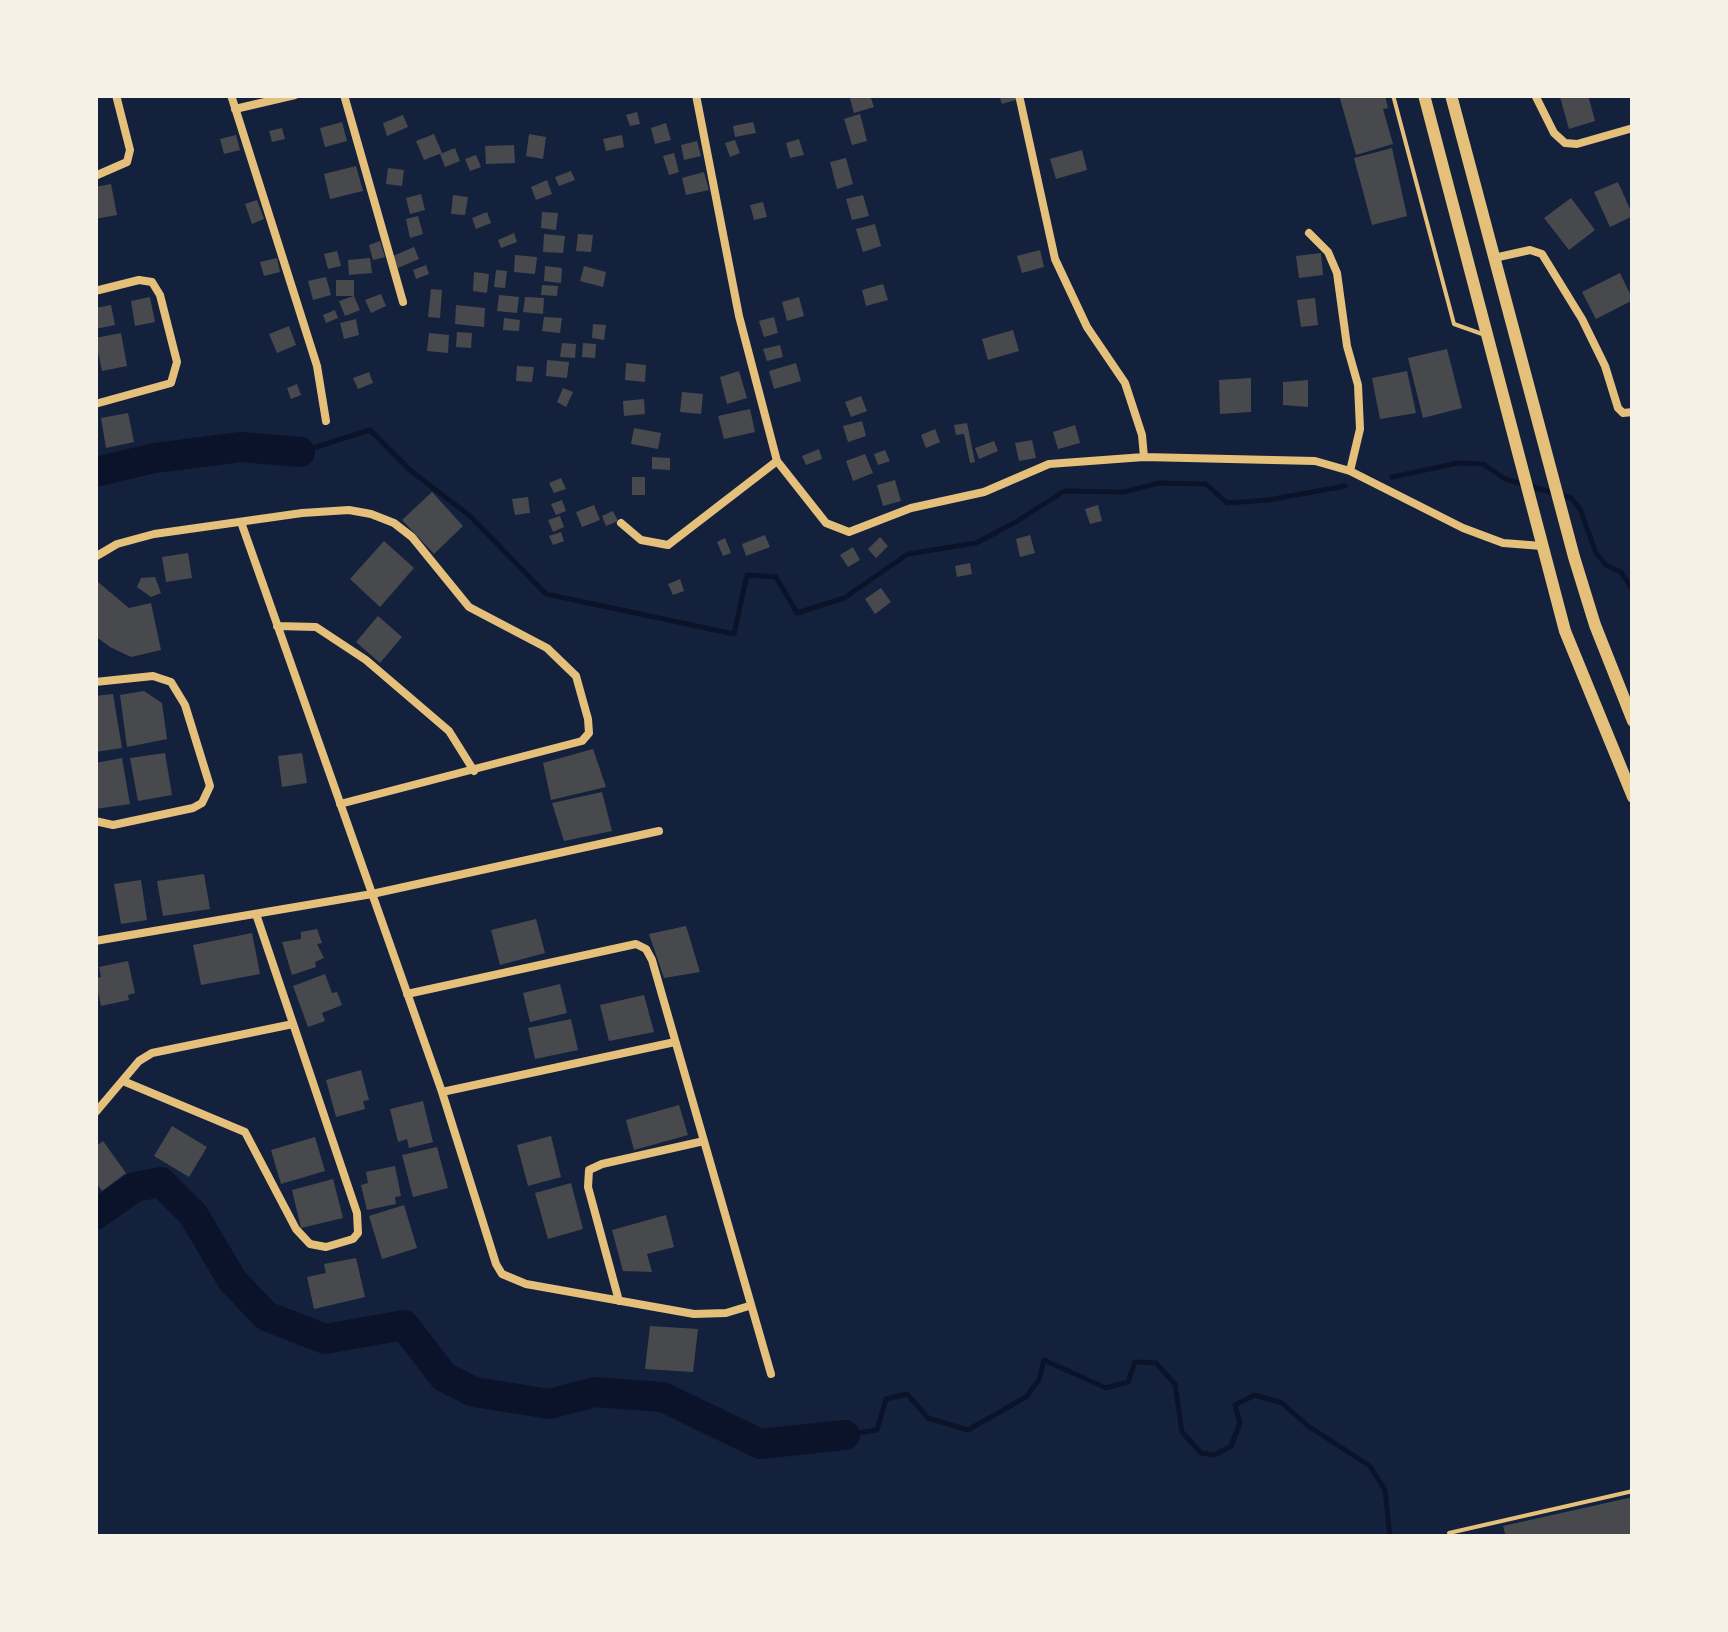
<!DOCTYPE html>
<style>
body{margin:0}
#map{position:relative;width:1728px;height:1632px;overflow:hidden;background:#14213d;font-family:"Archivo Narrow",sans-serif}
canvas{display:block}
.frame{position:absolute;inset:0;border:98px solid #f6f1e7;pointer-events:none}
</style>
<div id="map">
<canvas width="1728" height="1632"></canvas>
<div class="frame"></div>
</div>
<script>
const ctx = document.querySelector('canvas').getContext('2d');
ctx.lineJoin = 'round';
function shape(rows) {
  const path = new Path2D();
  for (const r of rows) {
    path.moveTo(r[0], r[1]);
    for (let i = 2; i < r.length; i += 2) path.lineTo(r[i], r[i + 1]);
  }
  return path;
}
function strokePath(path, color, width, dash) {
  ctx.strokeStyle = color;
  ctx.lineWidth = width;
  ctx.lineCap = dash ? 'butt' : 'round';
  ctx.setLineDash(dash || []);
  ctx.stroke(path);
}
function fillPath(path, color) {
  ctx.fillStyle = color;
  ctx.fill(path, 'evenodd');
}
const stream = shape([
 [300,452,370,430,411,471,470,516,546,594,734,634,747,575,776,577,797,613,844,598,908,554,976,543,1016,522,1064,491,1124,492,1159,483,1206,484,1227,503,1268,500,1345,486],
 [1392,477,1458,463,1483,464,1505,479,1571,498,1580,509,1596,553,1606,565,1621,572,1633,590],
 [845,1435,877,1430,886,1399,907,1394,928,1418,968,1430,1026,1397,1039,1380,1044,1360,1106,1388,1128,1382,1135,1362,1156,1363,1175,1384,1182,1432,1201,1453,1214,1455,1231,1446,1240,1423,1235,1405,1255,1395,1282,1403,1308,1426,1370,1466,1385,1490,1390,1537]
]);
const river = shape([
 [95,472,155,458,241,447,300,452],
 [95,1215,135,1187,161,1182,193,1214,232,1280,266,1316,325,1339,404,1325,444,1377,474,1392,550,1404,595,1392,663,1397,760,1444,845,1435]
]);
const building = shape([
 [849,95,870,95,874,107,854,113],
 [999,95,1018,95,1019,99,1002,104],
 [1339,95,1385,95,1388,108,1383,109,1393,144,1356,155],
 [1566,95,1588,95,1595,121,1569,129,1560,97],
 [637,112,640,124,630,126,626,115],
 [860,114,867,141,852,145,844,119],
 [403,115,408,127,387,136,383,123],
 [342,122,347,141,325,147,320,128],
 [753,122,756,133,735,137,733,126],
 [666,123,671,140,655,144,651,128],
 [282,128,285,139,272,142,269,131],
 [434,134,442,153,424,160,416,141],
 [529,134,546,137,543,159,526,156],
 [236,135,240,150,224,154,220,139],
 [622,135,624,147,606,151,603,139],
 [799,139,804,155,790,158,786,143],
 [735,140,740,153,730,157,725,143],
 [697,141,701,156,684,160,681,145],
 [514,145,515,163,486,164,485,146],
 [455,148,460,161,445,167,440,154],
 [1392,148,1407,216,1372,225,1354,158],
 [1082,150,1087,170,1056,179,1050,159],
 [674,153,679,172,669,175,663,156],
 [476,155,481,167,470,171,465,159],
 [846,158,853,184,837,189,830,162],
 [356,166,363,191,330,199,324,174],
 [388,168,404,170,402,186,386,184],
 [571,171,575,180,559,186,555,177],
 [704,172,709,190,686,195,682,178],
 [547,180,552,194,536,200,531,187],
 [1618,182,1633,216,1610,227,1594,192],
 [111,184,117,215,95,219,95,187],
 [421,194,425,210,410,214,406,198],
 [453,195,468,197,465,215,451,214],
 [863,195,869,216,852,220,846,199],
 [1571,198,1595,230,1569,250,1544,218],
 [257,200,264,219,252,224,245,204],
 [763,202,767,217,754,220,750,205],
 [487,212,491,223,476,229,472,218],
 [542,212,558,213,556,230,541,228],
 [418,216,423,234,410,238,406,219],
 [875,224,881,246,863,252,856,229],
 [514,233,517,242,501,248,498,240],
 [544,234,565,236,563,253,543,252],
 [578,234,593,235,591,252,576,251],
 [380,241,385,257,373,260,369,245],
 [414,247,419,259,398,268,393,256],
 [1040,250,1044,267,1022,273,1017,256],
 [337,251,341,266,328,269,324,254],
 [1321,253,1323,275,1299,278,1296,256],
 [515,255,537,257,535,274,514,272],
 [277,258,280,272,264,276,260,262],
 [370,258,372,273,349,275,348,260],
 [426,265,429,274,416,279,413,270],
 [545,266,562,268,561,283,544,281],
 [584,266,606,272,603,287,580,281],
 [496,270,507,271,505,288,494,287],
 [474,272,489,274,487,293,473,291],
 [1620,273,1633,300,1596,319,1582,292],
 [326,277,331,295,313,300,308,281],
 [336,280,354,280,354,296,336,296],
 [883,284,888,300,866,306,862,290],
 [542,285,558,286,557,296,541,295],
 [431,289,442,290,440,318,428,317],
 [381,294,386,306,371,313,365,300],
 [499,295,519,297,517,313,497,311],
 [354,296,360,310,345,316,339,301],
 [150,297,155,322,135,326,131,301],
 [525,297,544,298,543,314,523,312],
 [799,297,804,316,787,321,782,302],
 [1315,298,1318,325,1301,327,1297,300],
 [111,305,115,325,95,329,95,308],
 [456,305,485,308,484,327,455,324],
 [335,310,338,318,326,323,323,315],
 [544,317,562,318,560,333,542,331],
 [774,317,778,333,764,337,759,321],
 [504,318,520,320,519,331,503,330],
 [356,319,359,335,344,339,340,323],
 [593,324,606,325,604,340,592,338],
 [289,326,296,345,277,353,269,334],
 [1013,330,1019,351,988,360,982,339],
 [457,332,472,333,471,348,456,347],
 [121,333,127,366,102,371,95,338],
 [429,333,449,335,448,353,427,351],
 [562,343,576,344,575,358,560,357],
 [583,343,596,344,595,358,582,357],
 [780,345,783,357,767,361,763,349],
 [1447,349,1462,408,1423,418,1408,358],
 [547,360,569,362,567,378,546,376],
 [626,363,646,365,645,382,625,380],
 [796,363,801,381,774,389,769,371],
 [517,366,534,367,532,382,516,381],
 [739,371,747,398,727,404,720,377],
 [1407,371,1416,413,1380,419,1372,378],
 [369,372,373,383,358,389,353,378],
 [1251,378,1251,412,1220,414,1219,380],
 [1308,380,1308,407,1283,405,1283,382],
 [297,384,301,395,291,399,287,388],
 [563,388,573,392,566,407,557,402],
 [682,392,703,394,701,414,680,412],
 [861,396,867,411,851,417,845,402],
 [644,399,645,414,624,416,623,401],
 [750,409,755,432,724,439,718,416],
 [128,413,134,442,106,448,101,418],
 [862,421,866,436,848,442,843,426],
 [967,423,975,462,970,463,964,434,956,435,954,425],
 [1075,425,1080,443,1058,449,1053,432],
 [634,428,661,433,658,449,631,444],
 [935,429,940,442,926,448,921,435],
 [1032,440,1036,458,1019,461,1015,443],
 [994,441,998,451,979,459,975,448],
 [819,449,822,459,806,465,802,456],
 [885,450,890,461,878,465,874,454],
 [865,454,873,473,853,481,846,461],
 [652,457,670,458,670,470,652,469],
 [632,477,645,477,645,495,632,495],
 [561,478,566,489,554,493,549,483],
 [895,480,901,501,883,506,877,485],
 [432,492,463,526,434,554,402,520],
 [528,497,530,513,515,515,512,499],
 [562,500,566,511,556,515,551,504],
 [594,505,600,520,582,527,576,512],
 [1098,505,1102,521,1090,524,1085,509],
 [613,511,618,521,606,526,602,516],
 [560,516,564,527,553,532,548,520],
 [561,532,564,541,553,545,549,536],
 [765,535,770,547,746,556,742,544],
 [1030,535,1035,553,1020,557,1016,539],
 [880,537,888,546,876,558,868,549],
 [725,538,731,553,723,556,717,542],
 [384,541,414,568,380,607,350,579],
 [853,547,860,560,848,567,840,555],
 [188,553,192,578,166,582,162,557],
 [970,563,972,574,957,577,955,566],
 [155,577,161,593,151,597,137,587,141,578],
 [680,579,684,591,673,595,668,584],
 [98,582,129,608,151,603,161,650,131,657,110,647,95,636,95,586],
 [881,588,891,602,875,614,865,599],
 [378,616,402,637,380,663,356,642],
 [144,691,162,703,167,739,127,747,120,695],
 [113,694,122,748,95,752,95,696],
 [593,749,606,787,551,800,543,763],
 [165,753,172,795,138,801,130,758],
 [302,753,307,783,282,787,278,756],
 [122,758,130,804,95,809,95,763],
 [602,792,612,831,564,841,552,803],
 [204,874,210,909,163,916,157,881],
 [141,880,147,920,121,924,114,884],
 [536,919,545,953,500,965,491,930],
 [686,926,700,972,664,978,649,934],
 [317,929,322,943,317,944,324,958,315,962,316,967,292,975,282,942,301,939,301,932],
 [252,933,260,974,201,985,193,945],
 [128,961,135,993,128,995,129,1000,101,1006,95,978,101,977,99,967],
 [325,974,332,993,337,992,342,1005,322,1013,325,1021,308,1027,293,986],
 [560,984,567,1013,530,1022,523,993],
 [644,995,654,1032,609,1041,600,1005],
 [571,1019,578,1050,535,1059,528,1028],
 [361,1070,369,1100,363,1101,365,1109,336,1117,326,1080],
 [423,1101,433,1142,409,1148,407,1139,398,1142,390,1109],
 [679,1105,688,1135,634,1150,626,1120],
 [172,1126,207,1147,189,1177,154,1156],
 [551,1136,561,1177,528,1186,517,1145],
 [315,1137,325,1171,281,1184,271,1150],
 [103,1141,126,1173,102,1191,95,1181,95,1147],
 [437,1147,448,1188,413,1197,402,1155],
 [395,1166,401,1196,395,1197,396,1204,367,1210,361,1185,368,1183,366,1172],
 [333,1179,343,1218,301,1228,292,1190],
 [571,1183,583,1229,548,1239,535,1193],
 [404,1205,417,1248,382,1259,369,1216],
 [666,1215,674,1247,647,1254,652,1272,623,1271,612,1230],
 [356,1258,365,1297,314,1309,307,1277,326,1273,324,1264],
 [650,1326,698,1329,693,1372,645,1369],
 [1633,1497,1633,1537,1506,1537,1503,1526]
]);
const service = shape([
 [1393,95,1454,324,1485,335],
 [1451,1537,1449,1533,1633,1491]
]);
const minor = shape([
 [231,95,317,366,326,421],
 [344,95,403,302],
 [696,95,739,316,777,461,826,523,849,532,911,508,984,492,1049,464,1144,457,1315,461,1350,471,1463,528,1503,543,1542,546],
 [1019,95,1055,259,1087,327,1125,383,1142,435,1144,457],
 [1535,95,1554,133,1565,143,1577,144,1633,128],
 [235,109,295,95],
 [95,176,127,162,130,150,116,95],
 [1309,233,1328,252,1337,273,1347,346,1358,385,1360,429,1350,471],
 [1494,258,1530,250,1542,254,1582,319,1605,366,1618,408,1623,413,1633,412],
 [95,291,139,280,152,282,160,295,177,362,171,383,95,404],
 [241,522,442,1092,496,1264,502,1274,526,1284,694,1314,726,1313,749,1306],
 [621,523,641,540,668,545,777,461],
 [95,557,117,544,154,534,302,513,349,510,371,514,394,523,412,537,469,607,547,648,576,676,588,719,589,733,582,741,340,804],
 [277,626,316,627,366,660,449,731,474,771],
 [95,682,153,676,171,682,185,705,210,786,202,803,193,808,113,825,95,821],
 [95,941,372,894,659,831],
 [407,994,636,944,646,949,652,960,771,1374],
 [123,1081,245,1132,296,1229,310,1244,326,1247,353,1239,358,1233,357,1213,256,914],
 [442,1092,675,1042],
 [95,1113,139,1061,152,1053,293,1024],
 [619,1301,588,1187,589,1170,602,1164,704,1141]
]);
const primary = shape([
 [1424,95,1565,631,1633,797],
 [1451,95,1574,557,1595,625,1633,721]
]);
strokePath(stream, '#0b132b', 5);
strokePath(river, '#0b132b', 30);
fillPath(building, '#48494c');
strokePath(service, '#e5c07b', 4);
strokePath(minor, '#e5c07b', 8);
strokePath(primary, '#e5c07b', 12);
</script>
